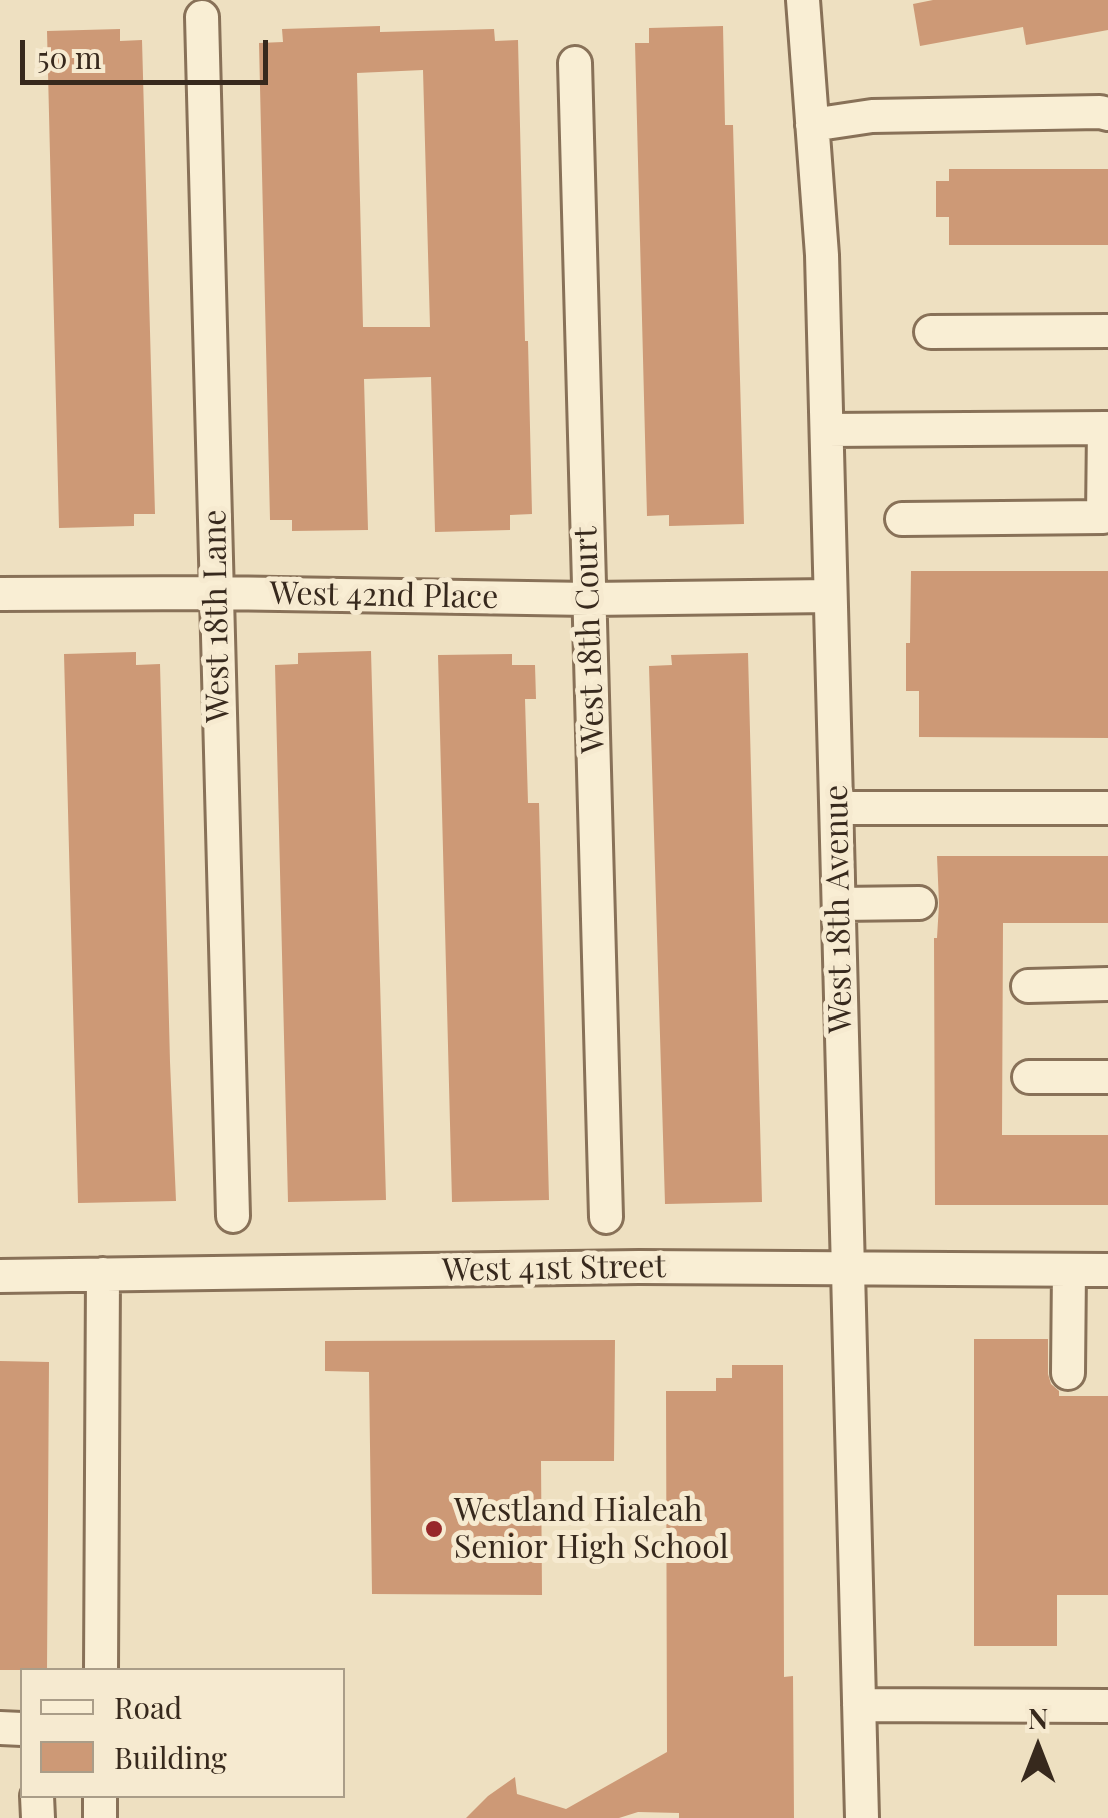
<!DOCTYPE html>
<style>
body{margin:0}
#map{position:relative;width:1108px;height:1818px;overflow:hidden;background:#eee0c1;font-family:"Playfair Display",serif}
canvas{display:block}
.legend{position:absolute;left:20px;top:1668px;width:325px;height:130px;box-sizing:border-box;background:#f6ead0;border:2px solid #aa9d88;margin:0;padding:12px 18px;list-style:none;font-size:30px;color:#37291d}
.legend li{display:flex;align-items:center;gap:20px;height:50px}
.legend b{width:50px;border:2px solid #aa9d88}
.north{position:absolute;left:988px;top:1698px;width:100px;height:100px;-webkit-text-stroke:8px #f6ead0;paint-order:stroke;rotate:0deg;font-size:28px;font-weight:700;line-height:40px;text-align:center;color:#37291d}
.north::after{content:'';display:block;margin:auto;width:35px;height:45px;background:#37291d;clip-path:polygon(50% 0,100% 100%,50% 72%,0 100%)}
.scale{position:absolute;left:20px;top:40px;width:248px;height:45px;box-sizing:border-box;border:5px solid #37291d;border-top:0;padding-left:12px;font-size:30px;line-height:35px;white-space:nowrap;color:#37291d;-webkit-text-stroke:8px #f6ead0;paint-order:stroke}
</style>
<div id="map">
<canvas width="1108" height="1818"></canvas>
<ul class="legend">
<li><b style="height:12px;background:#f9eed4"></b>Road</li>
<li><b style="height:28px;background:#cd9976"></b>Building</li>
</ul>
<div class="north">N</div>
<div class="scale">50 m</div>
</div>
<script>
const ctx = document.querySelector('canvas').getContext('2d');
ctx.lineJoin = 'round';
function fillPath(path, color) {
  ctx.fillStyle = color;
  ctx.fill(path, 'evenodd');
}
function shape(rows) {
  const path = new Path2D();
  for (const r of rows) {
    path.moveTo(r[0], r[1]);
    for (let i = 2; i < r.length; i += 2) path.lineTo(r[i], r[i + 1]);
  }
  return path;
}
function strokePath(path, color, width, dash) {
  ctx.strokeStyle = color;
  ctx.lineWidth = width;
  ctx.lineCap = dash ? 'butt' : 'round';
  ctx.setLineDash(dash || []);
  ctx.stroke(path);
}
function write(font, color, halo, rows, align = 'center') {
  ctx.font = font + ' "Playfair Display",serif';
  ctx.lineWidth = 10;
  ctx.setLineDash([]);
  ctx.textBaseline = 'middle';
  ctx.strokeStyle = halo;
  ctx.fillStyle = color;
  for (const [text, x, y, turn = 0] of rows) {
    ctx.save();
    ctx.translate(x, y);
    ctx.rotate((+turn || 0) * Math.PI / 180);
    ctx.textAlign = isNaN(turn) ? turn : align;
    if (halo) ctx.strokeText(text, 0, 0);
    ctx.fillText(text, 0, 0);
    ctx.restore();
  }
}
const building = shape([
 [933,0,1108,0,1108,30,1026,45,1023,27,920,46,913,4],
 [380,26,380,32,494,29,495,41,518,40,525,341,528,341,532,514,510,515,510,530,435,532,431,377,364,379,368,530,292,531,292,520,270,520,259,43,283,42,282,29],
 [423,70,430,327,363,327,357,73],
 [723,26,725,125,733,125,744,524,669,526,669,515,647,516,635,43,649,43,649,28],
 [120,29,120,41,142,40,155,514,134,514,134,526,59,528,47,31],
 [949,169,1108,169,1108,245,949,245,949,217,936,217,936,181,949,181],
 [911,571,1108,571,1108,738,919,737,919,691,906,691,906,643,910,643],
 [371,651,386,1200,288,1202,275,665,298,664,298,653],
 [136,652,136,665,160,664,170,1062,176,1201,78,1203,64,654],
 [748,653,762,1202,665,1204,649,666,672,665,671,655],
 [512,654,512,665,535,665,536,699,525,699,528,803,539,803,549,1200,452,1202,438,655],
 [937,856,1108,856,1108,923,1003,923,1002,1135,1108,1135,1108,1205,935,1205,934,938,937,938,939,904],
 [974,1339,1048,1339,1048,1374,1051,1384,1059,1391,1059,1396,1108,1396,1108,1595,1057,1595,1057,1646,974,1646],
 [615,1340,614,1461,541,1461,542,1595,372,1594,369,1372,325,1371,325,1341],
 [0,1361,49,1362,47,1670,0,1670],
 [732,1365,783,1365,784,1677,793,1676,794,1818,679,1818,679,1813,638,1812,619,1818,466,1818,488,1796,515,1777,517,1794,566,1809,667,1752,666,1391,716,1391,716,1378,732,1378]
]);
const minor = shape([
 [803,0,822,255,862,1818],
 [202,17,233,1216],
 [575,63,606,1217],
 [812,125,872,116,1100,112,1108,114],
 [931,332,1108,331],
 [827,430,1108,428],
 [902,519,1103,517,1104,428],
 [0,594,217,593,589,599,830,596],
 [837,808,1108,808],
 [839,904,919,903],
 [1028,986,1108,984],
 [1029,1077,1108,1077],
 [0,1276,639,1267,1108,1270],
 [1068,1373,1069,1270],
 [101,1670,103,1274],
 [859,1705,1108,1706],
 [0,1728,22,1729],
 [37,1796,38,1818],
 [100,1818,100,1796]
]);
const markers = [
 [434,1529,10,"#97282a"]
];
const streetNames = [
 ["West 42nd Place",384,596,1],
 ["West 18th Lane",217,616,-91],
 ["West 18th Court",590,640,-92],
 ["West 18th Avenue",839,909,-91],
 ["West 41st Street",554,1269,-1]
];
const poiNames = [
 ["Westland Hialeah",454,1511],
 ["Senior High School",454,1548]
];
fillPath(building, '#cd9976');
strokePath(minor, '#887158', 38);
strokePath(minor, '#f9eed4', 32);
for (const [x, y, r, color] of markers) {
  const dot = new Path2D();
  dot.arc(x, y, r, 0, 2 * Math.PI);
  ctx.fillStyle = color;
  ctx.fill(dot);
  strokePath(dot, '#f6ead0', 4);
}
write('32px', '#37291d', '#f6ead0', streetNames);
write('32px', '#37291d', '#f6ead0', poiNames, 'left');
</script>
